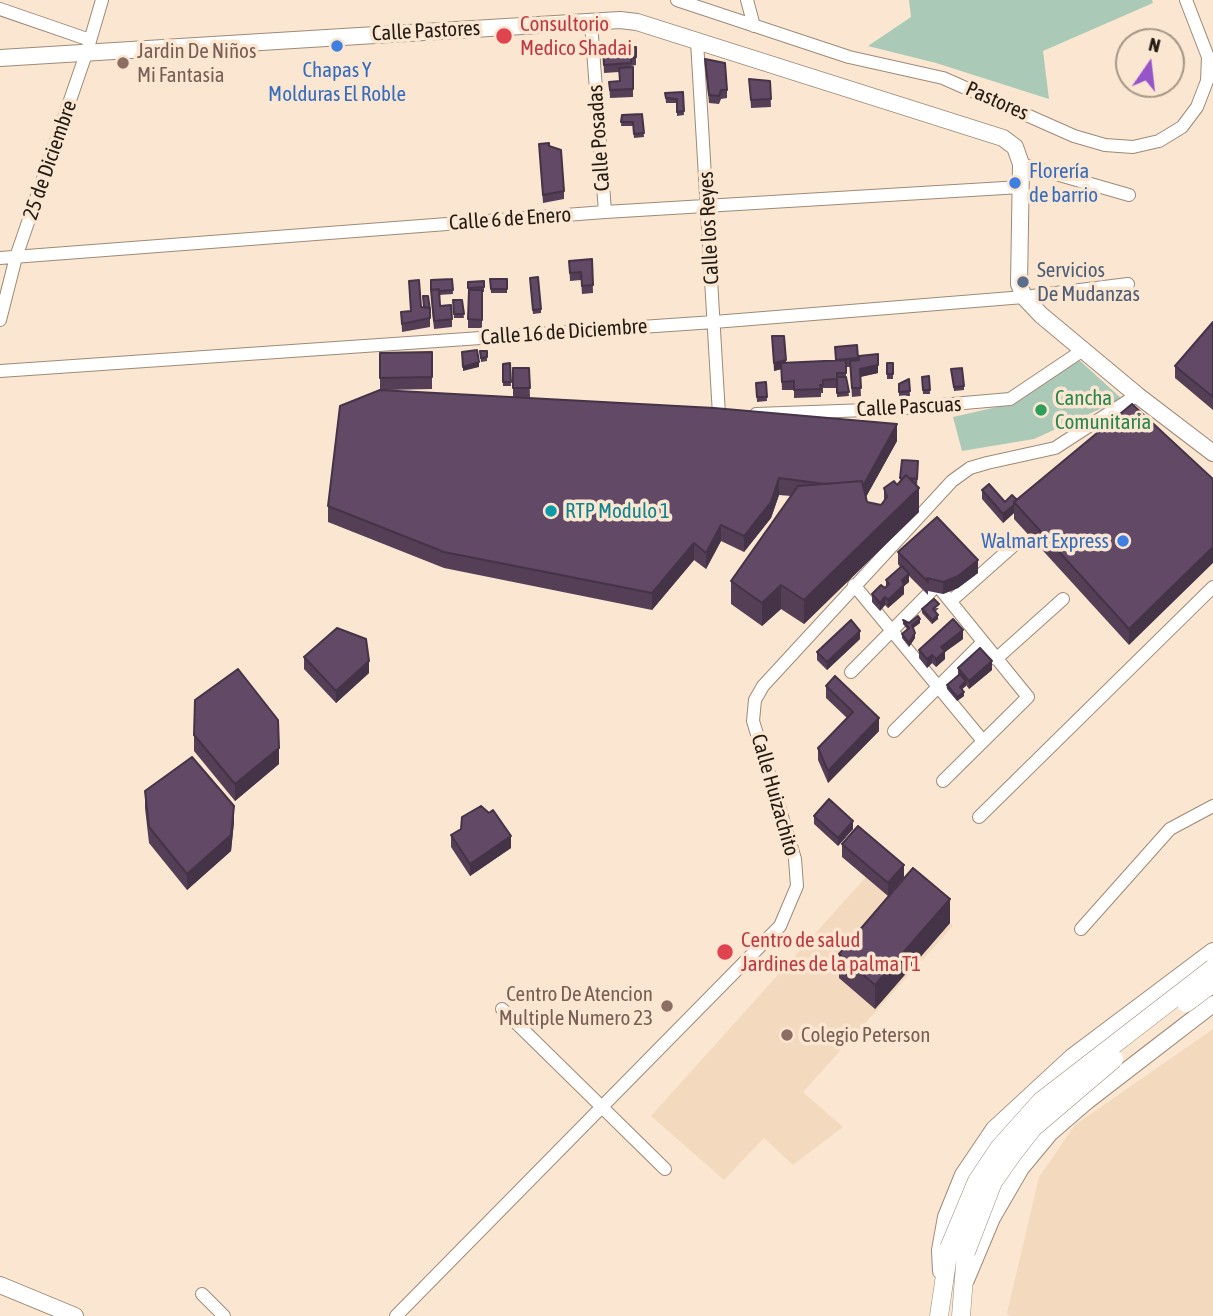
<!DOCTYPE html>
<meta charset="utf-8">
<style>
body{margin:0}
#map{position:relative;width:1213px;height:1316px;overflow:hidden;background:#fbe7d1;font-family:"Asap Condensed",sans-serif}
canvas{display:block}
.north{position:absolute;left:1115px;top:28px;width:70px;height:70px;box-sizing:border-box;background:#fbe7d1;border:2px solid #a59685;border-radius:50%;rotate:14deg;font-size:19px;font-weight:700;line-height:28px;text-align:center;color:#231c14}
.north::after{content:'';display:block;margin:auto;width:24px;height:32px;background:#9655ca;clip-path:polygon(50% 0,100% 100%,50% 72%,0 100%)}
</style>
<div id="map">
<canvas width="1213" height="1316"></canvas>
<div class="north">N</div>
</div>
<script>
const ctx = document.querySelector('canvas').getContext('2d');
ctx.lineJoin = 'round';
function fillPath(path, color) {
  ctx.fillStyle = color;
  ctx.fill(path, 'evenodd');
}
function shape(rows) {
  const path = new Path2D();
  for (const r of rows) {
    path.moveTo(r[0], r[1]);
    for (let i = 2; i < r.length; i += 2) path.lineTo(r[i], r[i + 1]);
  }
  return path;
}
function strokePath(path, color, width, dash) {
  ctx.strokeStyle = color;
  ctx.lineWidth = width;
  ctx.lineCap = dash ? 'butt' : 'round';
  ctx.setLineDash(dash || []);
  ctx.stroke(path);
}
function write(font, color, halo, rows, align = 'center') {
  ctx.font = font + ' "Asap Condensed",sans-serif';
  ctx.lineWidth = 7;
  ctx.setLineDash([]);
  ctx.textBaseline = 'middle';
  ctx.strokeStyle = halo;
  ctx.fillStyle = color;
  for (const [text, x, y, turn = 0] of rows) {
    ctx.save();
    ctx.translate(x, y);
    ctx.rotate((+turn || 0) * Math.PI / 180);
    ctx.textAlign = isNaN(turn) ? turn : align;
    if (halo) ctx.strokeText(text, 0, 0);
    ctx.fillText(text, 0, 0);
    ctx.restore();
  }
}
const built = shape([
 [883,858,953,926,803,1092,843,1127,793,1165,764,1138,724,1180,651,1116],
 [1213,1029,1213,1316,1010,1316,1007,1313,1039,1177,1075,1125]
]);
const green = shape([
 [909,0,1152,0,1153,3,1043,51,1049,99,936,63,868,46,911,17],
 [1077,358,1122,399,1034,439,962,451,953,417,1014,403]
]);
const minor = shape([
 [677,0,849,57,943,78,1074,136,1105,145,1133,147,1159,141,1182,127,1197,107,1207,81,1208,57,1186,0],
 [747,0,754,26],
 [0,9,90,40],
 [591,22,605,212],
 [697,41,719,415],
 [1021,164,1129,195],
 [0,258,605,212,1021,187],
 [0,320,16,257,87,51,102,0],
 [0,371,714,322,1024,297,1128,284],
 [756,414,895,409,1010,399,1083,350],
 [854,585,983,741],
 [951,601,1013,546],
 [996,659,1063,599],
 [851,672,937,585,1028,697,943,781],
 [894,731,982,643],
 [979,817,1213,587],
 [1081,929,1170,829,1213,806],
 [502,1009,665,1169],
 [202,1294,224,1316],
 [396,1316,780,926,797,886,795,859,753,721,755,700,763,686,952,481,970,468,987,463,1055,448,1137,395]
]);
const tertiary = shape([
 [0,58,620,20,637,22,1003,138,1015,147,1021,164,1019,284,1024,297,1041,315,1137,395,1213,453],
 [941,1271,940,1250,946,1217,963,1175,994,1129,1072,1057,1213,951],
 [966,1280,992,1218,1021,1168,1050,1133,1087,1101,1213,1004],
 [0,1285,75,1316]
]);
const secondary = shape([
 [939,1316,949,1248],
 [961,1316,966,1252]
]);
const secondaryBridge = shape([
 [1186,1003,1213,983],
 [949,1248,977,1181,999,1148,1041,1101,1213,968],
 [966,1252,993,1182,1012,1155,1033,1128,1114,1059]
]);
const wall = shape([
 [636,47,636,65,631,66,631,67,633,67,633,97,610,98,609,82,620,81,619,72,604,73,603,49],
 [705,59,727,90,727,98,721,99,719,104,709,103],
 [749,79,770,81,771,107,751,108],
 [683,92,684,115,677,116,677,103,666,103,665,93],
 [642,114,644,137,634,138,633,126,621,126,622,115],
 [539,144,549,146,564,191,564,199,543,203],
 [592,259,593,293,582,294,581,280,570,281,569,261],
 [452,279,453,294,439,295,440,306,452,319,452,327,434,329,431,298,431,280],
 [490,279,507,279,507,293,491,293],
 [484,281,484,292,482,292,482,328,468,328,468,282],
 [530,283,541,309,541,313,533,314],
 [453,300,462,300,464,318,454,318],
 [421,307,430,310,430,327,402,332,401,312,410,311],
 [1213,322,1213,410,1175,378,1175,366],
 [772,336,786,363,835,361,835,347,857,345,858,360,878,373,860,377,861,396,852,397,850,367,846,367,846,377,849,396,837,397,837,388,823,388,823,393,821,393,821,397,794,398,794,390,782,390,781,369,774,371],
 [480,351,487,351,487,361,481,362],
 [432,352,432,389,385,390,897,441,866,497,867,502,881,505,884,501,884,488,897,485,900,481,902,460,918,469,917,486,919,512,804,624,781,609,762,626,731,604,731,581,791,496,779,495,771,518,744,552,721,541,706,569,694,560,652,610,444,568,328,522,328,506,380,390,380,353],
 [510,363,511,386,503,386,503,364],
 [887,363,893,363,893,379,887,379],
 [513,368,529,368,530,397,513,397],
 [951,369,964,386,964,390,954,391],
 [929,376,930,394,923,394,922,377],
 [909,379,910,396,899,396,899,384],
 [766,382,767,401,757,402,756,383],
 [1132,404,1129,645,1014,519,1014,513,1003,523,982,499,982,490,1005,502,1017,500],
 [898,552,978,573,958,588,943,594,928,591,928,595,909,576,909,582,904,586,904,594,888,608,885,605,880,611,872,602,872,594,886,587,886,580,900,567,898,564],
 [939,608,935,612,938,619,932,624,922,613,922,609],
 [903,620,909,623,920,623,913,628,915,638,909,647,902,638,902,634,907,629,903,624],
 [860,639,827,670,817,660,817,652],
 [963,639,945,652,945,659,936,667,932,663,927,668,919,658,919,650],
 [304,657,369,673,336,703,304,669],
 [958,668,992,670,969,689,966,685,962,689,964,696,957,701,947,689,947,685,958,676],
 [826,686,879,731,828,783,818,760,818,748,847,718,826,698],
 [194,735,279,764,235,801,194,751],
 [145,791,234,822,231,851,187,890,149,843,145,808],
 [814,816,853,829,838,846,814,824],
 [451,835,511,848,470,876,451,847],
 [842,844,904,877,888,896,842,857],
 [950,923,875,1009,839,978,839,954]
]);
const shadedWall = shape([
 [786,360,786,368,774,371,774,363],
 [479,362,479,367,463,371,463,367],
 [878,365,878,373,860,377,860,369],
 [897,424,897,441,862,504,862,488],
 [779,478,779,495,771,518,744,552,744,536],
 [919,488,919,512,804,624,804,600],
 [1014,505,1014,513,1003,523,1003,514],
 [721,525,721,541,706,569,706,553],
 [694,543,694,560,652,610,652,593],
 [1213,547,1213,563,1129,645,1129,629],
 [978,560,978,573,958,588,943,594,943,582],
 [909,574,909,582,904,586,904,594,888,608,888,600,902,580],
 [781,585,781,609,762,626,762,603],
 [885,597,885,605,880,611,880,603],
 [938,615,938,619,932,624,932,620],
 [920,619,920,623,912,629,912,625],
 [963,630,963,639,945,652,945,659,936,667,936,659,941,647],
 [860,631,860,639,827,670,827,662],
 [915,633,915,638,909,647,909,643],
 [932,655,932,663,927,668,927,659],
 [369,661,369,673,336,703,336,691],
 [992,661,992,670,969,689,969,681],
 [966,681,966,686,960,691,960,687],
 [964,692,964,696,957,701,957,697],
 [879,718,879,731,828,783,828,771],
 [279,748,279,764,235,801,235,784],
 [234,806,234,822,231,851,187,890,187,874],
 [853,821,853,829,838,846,838,838],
 [511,836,511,848,470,876,470,864],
 [904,865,904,877,888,896,888,883],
 [950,899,950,923,875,1009,875,985]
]);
const building = shape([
 [636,47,636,57,631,58,631,63,604,65,603,49,636,47],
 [705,59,725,63,727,90,721,90,719,96,709,95,705,59],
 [633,67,633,89,610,90,609,82,620,81,619,68,633,67],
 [749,79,770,81,771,99,751,100,749,79],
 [683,92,684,111,677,112,677,99,666,98,665,93,683,92],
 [642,114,644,133,634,134,633,122,621,122,622,115,642,114],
 [549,143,549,146,561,150,564,191,543,195,539,144,549,143],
 [592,259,593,285,582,286,581,272,570,273,569,261,592,259],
 [538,277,541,309,533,310,530,278,538,277],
 [452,279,453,290,439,291,439,289,431,290,431,280,452,279],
 [490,279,507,279,507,289,491,289,490,279],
 [419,280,421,307,430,308,430,318,402,324,401,312,411,311,409,281,419,280],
 [484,281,484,287,468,288,468,282,484,281],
 [439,289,440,306,451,305,452,319,434,321,431,290,439,289],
 [469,290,482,290,482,320,468,319,469,290],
 [423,296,428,296,430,310,430,308,424,307,423,296],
 [453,300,462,300,464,314,454,314,453,300],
 [1213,322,1213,397,1175,366,1213,322],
 [772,336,784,336,786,360,774,363,772,336],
 [857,345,858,358,836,360,835,347,857,345],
 [477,350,479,362,463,367,462,352,477,350],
 [480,351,487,351,487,357,481,358,480,351],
 [432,352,432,377,380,378,380,353,432,352],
 [878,354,878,365,860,369,861,388,852,388,850,361,859,360,859,356,878,354],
 [846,360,846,373,837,373,837,379,823,380,823,385,820,385,821,389,794,390,794,381,782,382,781,363,846,360],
 [510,363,511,382,503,382,503,364,510,363],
 [887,363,893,363,893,374,887,374,887,363],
 [513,368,529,368,530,388,513,388,513,368],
 [962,368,964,386,954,387,951,369,962,368],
 [929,376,930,390,923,390,922,377,929,376],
 [837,377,846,377,849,392,837,393,837,377],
 [909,379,910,391,899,392,899,384,909,379],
 [766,382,767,397,757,397,756,383,766,382],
 [380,390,714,408,897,424,863,486,862,481,825,484,779,478,771,502,744,536,721,525,706,553,694,543,652,593,444,552,328,506,340,406,380,390],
 [1132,404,1213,479,1213,547,1129,629,1014,502,1132,404],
 [902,460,918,461,917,479,909,478,906,475,903,478,900,478,902,460],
 [906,475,919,488,804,600,781,585,762,603,731,581,798,486,862,481,867,502,881,505,887,497,884,488,894,481,897,485,906,475],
 [989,484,1005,502,1012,495,1017,500,1014,502,1014,505,1003,514,982,490,989,484],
 [937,517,978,560,958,576,943,582,927,578,928,582,898,552,937,517],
 [902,566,909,574,902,580,904,585,888,600,885,597,880,603,872,594,881,585,885,588,889,584,886,580,902,566],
 [934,599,939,604,933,609,938,615,932,620,922,609,934,599],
 [918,616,920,619,912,625,915,633,909,643,902,634,909,628,903,620,909,623,918,616],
 [953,619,963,630,941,647,945,651,936,659,932,655,927,659,919,650,953,619],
 [851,620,860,631,827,662,817,652,851,620],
 [337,628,366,639,369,661,336,691,304,657,337,628],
 [980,648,992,661,969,681,958,668,980,648],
 [238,669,278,720,279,748,235,784,194,735,195,700,238,669],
 [960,674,966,681,960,687,964,692,957,697,947,685,960,674],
 [835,676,879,718,828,771,818,748,853,712,826,686,835,676],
 [192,757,234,806,231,835,187,874,149,827,145,791,192,757],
 [829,799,853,821,838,838,814,816,829,799],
 [481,806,489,813,493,810,511,836,470,864,451,835,461,829,462,817,481,806],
 [858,826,904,865,888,883,842,844,858,826],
 [913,868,950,899,875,985,839,954,913,868]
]);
const markers = [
 [504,36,9,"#e0444e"],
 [337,46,7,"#3f7fe0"],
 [123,63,7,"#8d6e63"],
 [1015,183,7,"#3f7fe0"],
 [1023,282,7,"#5c6f8a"],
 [1041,410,7,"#2e9e5b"],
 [551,511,7,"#0f9aa8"],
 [1123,541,7,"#3f7fe0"],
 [725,952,9,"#e0444e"],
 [667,1006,7,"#8d6e63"],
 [787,1035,7,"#8d6e63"]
];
const healthNames = [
 ["Consultorio",520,24],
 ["Medico Shadai",520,48],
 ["Centro de salud",741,940],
 ["Jardines de la palma T1",741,964]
];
const streetNames = [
 ["Calle Pastores",426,31,-3],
 ["Pastores",997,101,24],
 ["Calle Posadas",599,138,-94],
 ["25 de Diciembre",50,160,-71],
 ["Calle 6 de Enero",510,219,-4],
 ["Calle los Reyes",709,228,-93],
 ["Calle 16 de Diciembre",564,332,-4],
 ["Calle Pascuas",909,407,-3],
 ["Calle Huizachito",775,795,74]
];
const educationNames = [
 ["Jardin De Niños",137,51],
 ["Mi Fantasia",137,75],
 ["Centro De Atencion",653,994,"right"],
 ["Multiple Numero 23",653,1018,"right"],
 ["Colegio Peterson",801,1035]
];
const shopNames = [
 ["Chapas Y",337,70],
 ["Molduras El Roble",337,94],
 ["Florería",1029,171,"left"],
 ["de barrio",1029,195,"left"],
 ["Walmart Express",1109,541,"right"]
];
const serviceNames = [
 ["Servicios",1037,270],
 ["De Mudanzas",1037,294]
];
const leisureNames = [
 ["Cancha",1055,398],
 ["Comunitaria",1055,422]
];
const cultureNames = [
 ["RTP Modulo 1",565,511]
];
fillPath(built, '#f3d9be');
fillPath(green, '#aac9b7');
strokePath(minor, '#9d8a76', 14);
strokePath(tertiary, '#9d8a76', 18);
strokePath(secondary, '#9d8a76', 19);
strokePath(minor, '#fff', 12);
strokePath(tertiary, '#fff', 16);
strokePath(secondary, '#fff', 18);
strokePath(secondaryBridge, '#9d8a76', 19, []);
strokePath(secondaryBridge, '#fff', 18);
fillPath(wall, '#543f57');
fillPath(shadedWall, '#453347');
fillPath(building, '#624965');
strokePath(building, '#453347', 2);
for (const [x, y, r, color] of markers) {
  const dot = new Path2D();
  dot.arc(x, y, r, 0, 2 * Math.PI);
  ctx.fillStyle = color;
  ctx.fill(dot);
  strokePath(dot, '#fbe7d1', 2.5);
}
write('21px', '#be3a42', '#fbe7d1', healthNames, 'left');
write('21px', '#231c14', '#fbe7d1', streetNames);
write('21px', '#785e54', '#fbe7d1', educationNames, 'left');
write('21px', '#366cbe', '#fbe7d1', shopNames);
write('21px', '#4e5e75', '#fbe7d1', serviceNames, 'left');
write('21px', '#27864d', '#fbe7d1', leisureNames, 'left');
write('21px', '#0d838f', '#fbe7d1', cultureNames, 'left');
</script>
